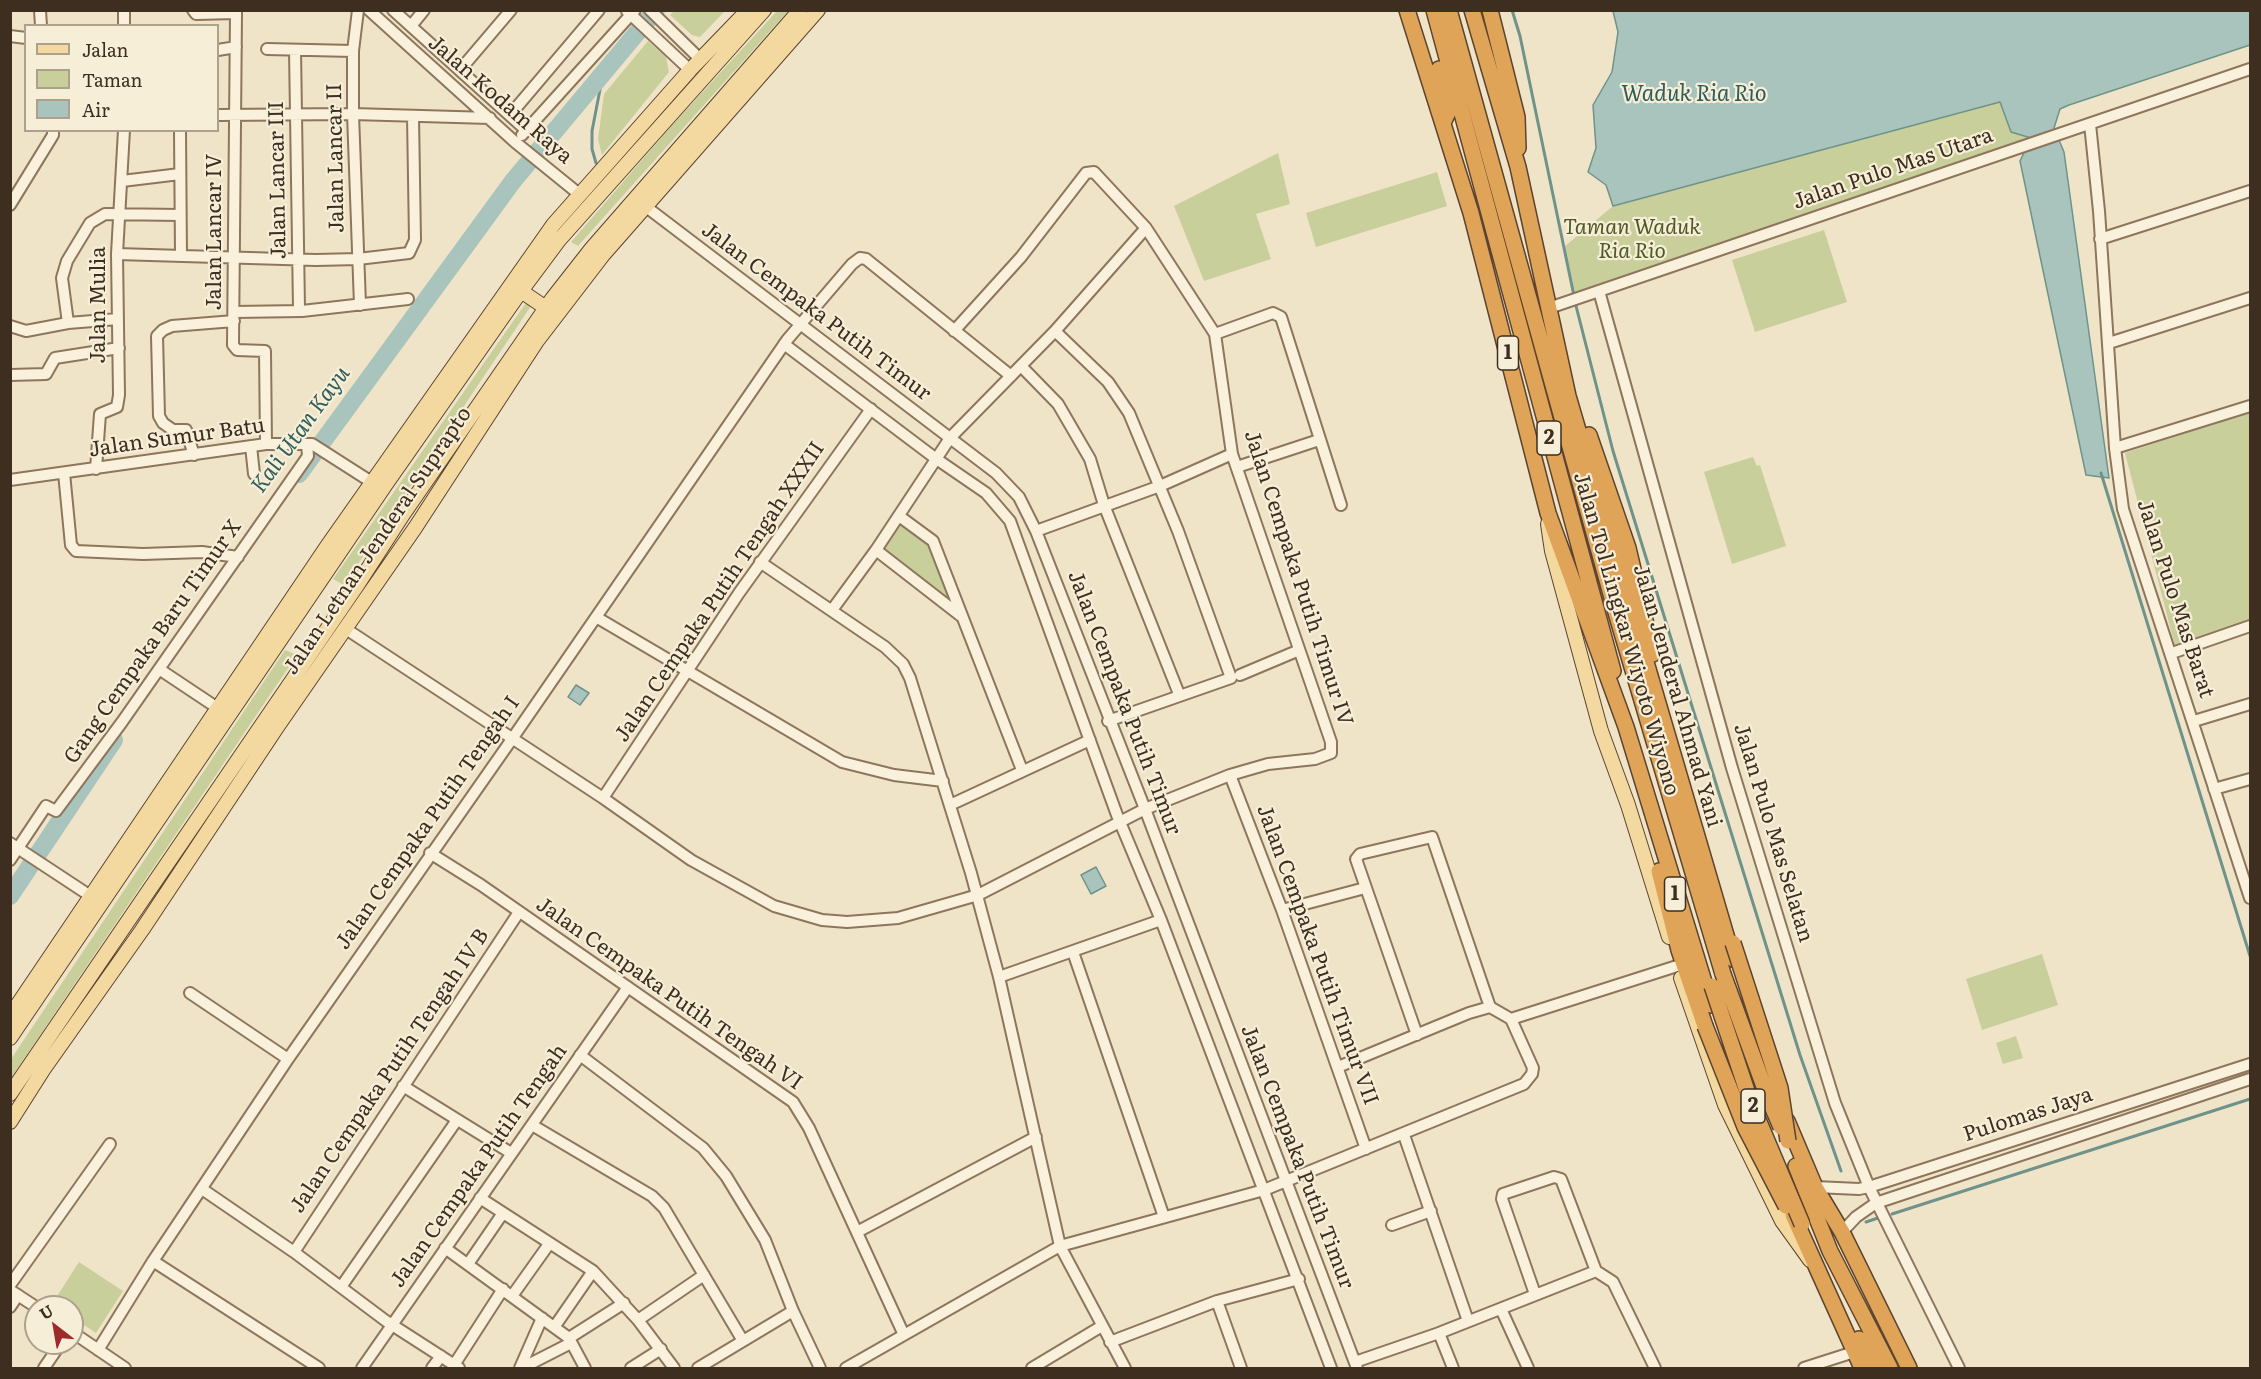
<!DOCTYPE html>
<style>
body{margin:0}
#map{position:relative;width:2261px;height:1379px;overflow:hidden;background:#f0e4c8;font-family:Literata,serif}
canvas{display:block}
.frame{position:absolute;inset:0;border:12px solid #3d2e20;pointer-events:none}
.legend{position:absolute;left:24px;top:24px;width:195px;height:108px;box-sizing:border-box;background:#f7eed8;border:2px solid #ada18e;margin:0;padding:8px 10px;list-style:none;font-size:18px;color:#3d2e20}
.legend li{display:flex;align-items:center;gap:12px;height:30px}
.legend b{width:30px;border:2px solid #ada18e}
.north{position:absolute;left:24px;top:1295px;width:60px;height:60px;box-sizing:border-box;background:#f7eed8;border:2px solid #ada18e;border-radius:50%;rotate:329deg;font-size:16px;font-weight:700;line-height:24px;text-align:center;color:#3d2e20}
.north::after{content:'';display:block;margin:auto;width:21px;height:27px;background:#9e2a2b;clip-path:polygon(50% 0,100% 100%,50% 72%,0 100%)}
</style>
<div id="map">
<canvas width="2261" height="1379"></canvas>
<div class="frame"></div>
<ul class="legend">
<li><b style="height:8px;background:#f3d9a0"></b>Jalan</li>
<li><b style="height:16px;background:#c9cf9b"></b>Taman</li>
<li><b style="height:16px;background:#a9c4bc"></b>Air</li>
</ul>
<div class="north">U</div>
</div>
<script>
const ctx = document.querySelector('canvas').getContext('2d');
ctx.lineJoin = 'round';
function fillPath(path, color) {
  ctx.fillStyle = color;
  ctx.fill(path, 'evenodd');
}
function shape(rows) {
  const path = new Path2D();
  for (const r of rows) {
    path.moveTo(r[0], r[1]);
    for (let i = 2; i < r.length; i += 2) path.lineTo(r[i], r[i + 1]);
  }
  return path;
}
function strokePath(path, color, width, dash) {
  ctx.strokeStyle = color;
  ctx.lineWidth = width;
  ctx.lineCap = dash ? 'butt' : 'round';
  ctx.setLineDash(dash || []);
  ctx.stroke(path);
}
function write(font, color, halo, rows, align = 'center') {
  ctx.font = font + ' Literata,serif';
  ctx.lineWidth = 4.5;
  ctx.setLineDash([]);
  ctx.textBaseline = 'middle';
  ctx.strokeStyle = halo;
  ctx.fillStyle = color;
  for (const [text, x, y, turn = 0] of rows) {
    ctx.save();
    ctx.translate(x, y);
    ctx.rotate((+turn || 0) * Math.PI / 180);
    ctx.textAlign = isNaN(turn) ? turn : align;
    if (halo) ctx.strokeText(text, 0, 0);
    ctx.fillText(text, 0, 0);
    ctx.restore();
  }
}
const green = shape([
 [675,10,725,10,725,11,700,37,692,35,670,15],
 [777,11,788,11,578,246,571,242,674,123],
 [648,41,666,57,669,72,602,155,598,139,604,94],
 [2000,102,2011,132,2031,138,1575,299,1564,247,1613,206],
 [1278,153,1290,204,1256,214,1271,259,1204,281,1174,206],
 [1437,172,1447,206,1316,247,1306,213],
 [1824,230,1847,302,1755,332,1732,260],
 [530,297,535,300,344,585,333,579],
 [2250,412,2250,620,2175,646,2125,453],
 [1753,457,1757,466,1760,465,1786,546,1732,564,1704,472],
 [901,524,926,542,950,600,882,549],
 [285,650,297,655,11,1078,11,1059],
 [2042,954,2058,1005,1982,1030,1966,979],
 [2016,1036,2023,1058,2003,1064,1996,1043],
 [79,1262,123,1291,96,1333,72,1317,72,1307,56,1307,52,1304]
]);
const water = shape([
 [1613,11,2250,11,2250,45,2069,105,2060,109,2054,128,2064,152,2109,478,2086,475,2020,161,2031,138,2011,132,2000,102,1613,206,1606,185,1588,172,1596,148,1593,105,1612,72,1618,32,1613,11],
 [576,685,589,693,580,705,568,697,576,685],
 [1096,867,1106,886,1091,894,1081,875,1096,867]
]);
const stream = shape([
 [1512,10,1520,36,1574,296],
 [596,163,592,149,592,131,603,74],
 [1575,302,1613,451,1800,1055,1841,1171],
 [2101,473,2250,956],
 [1892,1214,2250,1099],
 [1866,1222,1878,1218]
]);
const river = shape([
 [299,474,513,181,656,10],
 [10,896,114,740]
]);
const minor = shape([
 [40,10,41,26],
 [124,10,124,26],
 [193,10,196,14,236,13,236,10],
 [358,10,353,51,353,114,360,305],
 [369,10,515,142,579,194],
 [393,10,526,130],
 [650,10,701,60],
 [627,11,690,70],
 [236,13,233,345,237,350,265,351,266,444],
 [411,26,424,10],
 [10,36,26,38],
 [267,49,353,51],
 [218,50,236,47],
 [295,50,299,309],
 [460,70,511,10],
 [218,115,353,114,490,118],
 [510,115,599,10],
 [2090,124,2099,211,2115,448,2123,509,2250,898],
 [180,130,181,256],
 [522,135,635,10],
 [122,181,180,174],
 [10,205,53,135,53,130],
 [645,206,996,473,1019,497,1036,531,1145,809,1357,1368],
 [2100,239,2250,191],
 [117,254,316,260,358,259,409,253,415,240,413,116],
 [1599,291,1732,768,1835,1103,1869,1187,1959,1368],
 [1549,308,2250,69],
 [234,312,302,311,408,299],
 [68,323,62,278,67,261,90,223,105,214,180,215],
 [10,326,26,331,68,323,118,319],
 [1055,331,1108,382,1129,413,1178,531,1231,678,1108,721],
 [1215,334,1273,313,1281,317,1341,505],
 [2109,343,2250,298],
 [784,344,935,458,986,493,1010,521,1117,815,1161,920,1331,1368],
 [1021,366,1058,404,1090,459,1104,505,1179,694],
 [10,375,46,374,55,358,119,348],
 [251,446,254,474],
 [2115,448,2250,406],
 [194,455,186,430,173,430,163,423,159,416,157,336,163,330,172,326,234,321],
 [1237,467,1319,440],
 [96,469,100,414,117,407,119,395,117,254,124,130],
 [64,473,71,545,76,551,143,554,202,552,238,557],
 [10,480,266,444,312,444,373,483],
 [899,516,933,541,1022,770],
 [1036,531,1160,486,1232,454],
 [876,550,961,616],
 [760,562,885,647,903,664,910,678,971,873,999,977,1060,1246,1125,1368],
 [832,610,876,550,950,438,1055,331,1146,228],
 [596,617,842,762,894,775,943,781],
 [346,629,603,798,691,860,774,906,822,920,847,922,898,918,978,895,1145,809,1230,775,1268,764,1315,759,1331,753,1331,742,1232,454,1215,334,1146,228,1094,172,1086,173,1021,257,954,331],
 [2172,653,2250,626],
 [159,669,219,709],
 [1240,675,1297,651],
 [2194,721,2250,704],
 [1230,775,1282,910,1366,1149],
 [2214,789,2250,779],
 [603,798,739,593,871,409],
 [950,805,1090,740],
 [10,843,92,897],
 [430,853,481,885,793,1102,809,1128,904,1335],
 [10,860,46,806,56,811,122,722,308,456,307,444],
 [1282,910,1365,888],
 [1073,952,1164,1217],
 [999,977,1161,920],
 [190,993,288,1059],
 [1511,1019,1677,966],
 [1417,1035,1356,859,1360,854,1432,837,1490,1007],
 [580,1055,703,1148,726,1176,765,1240,793,1311,820,1368],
 [1338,1067,1469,1013,1490,1007],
 [403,1086,511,1153],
 [532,1125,652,1196,664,1208,743,1341],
 [1404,1135,1468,1321],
 [1815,1187,1859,1189,1869,1187,2250,1064],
 [202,1189,294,1252,386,1321,459,1368],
 [480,1198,593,1271,638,1320,674,1368],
 [1392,1225,1431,1211],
 [857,1232,1036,1137],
 [1842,1232,1856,1217,1876,1203,2250,1079],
 [445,1248,569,1338,585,1368],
 [294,1252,519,912],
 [153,1261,319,1368],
 [468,1264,503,1213],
 [10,1285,110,1144],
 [341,1287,457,1120],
 [10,1290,36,1307],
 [1535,1294,1502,1199,1503,1194,1554,1177,1561,1179,1596,1271],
 [512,1296,549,1244],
 [1217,1301,1241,1368],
 [10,1307,18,1295],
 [1501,1309,1528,1368],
 [638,1320,704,1275],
 [555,1326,593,1271],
 [72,1332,125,1368],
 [1439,1333,1453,1368],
 [569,1338,624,1303],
 [1110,1342,1217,1301,1299,1279],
 [98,1350,153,1261,288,1059,512,739,787,340,852,264,860,258,866,259,1011,376],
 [1355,1362,1439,1333,1596,1271,1613,1282,1655,1368],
 [454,1365,503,1289],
 [44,1368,61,1343],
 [362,1368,628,987],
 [432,1368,441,1356],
 [520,1368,542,1318],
 [522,1368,571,1343],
 [631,1368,661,1349],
 [698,1368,793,1311],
 [846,1368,1060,1246,1264,1190,1524,1084,1532,1074,1533,1068,1511,1019,1490,1007],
 [1032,1368,1102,1326],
 [1804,1368,1854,1352]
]);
const major = shape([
 [521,291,546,308],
 [1548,524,1552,551,1601,731,1628,805,1669,937],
 [1681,978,1725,1105,1782,1221,1810,1260],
 [10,1016,328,545,553,225,690,70,748,10],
 [10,1038,386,484,521,291,559,240,764,10],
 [10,1094,358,584,404,513,552,299,592,248,800,10],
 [10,1122,43,1070,142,930,277,727,415,528,537,341,603,255,818,10]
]);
const highway = shape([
 [1407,10,1471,213,1548,513,1626,727,1711,1005],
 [1434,10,1613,671],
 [1449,10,1617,616,1723,974],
 [1472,10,1518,167,1568,396,1733,959],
 [1490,10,1517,117,1518,148],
 [1439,69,1449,110,1443,123],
 [1589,435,1628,548,1653,654],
 [1659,871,1679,950,1705,1026],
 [1787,1121,1815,1187,1842,1232,1909,1368],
 [1796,1166,1830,1251,1890,1368],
 [1793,1215,1862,1368],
 [1859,1339,1874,1368]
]);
const highwayBridge = shape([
 [1733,943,1780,1088,1788,1141],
 [1723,974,1766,1092,1781,1127],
 [1712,986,1751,1103,1802,1224],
 [1705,1026,1745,1127,1786,1206]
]);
const shields = [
 [1508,353,21],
 [1549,438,24],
 [1675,894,21],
 [1753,1106,24]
];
const shieldNames = [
 ["1",1508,353],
 ["2",1549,438],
 ["1",1675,894],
 ["2",1753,1106]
];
const streetNames = [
 ["Jalan Kodam Raya",500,100,41],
 ["Jalan Lancar II",336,158,-91],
 ["Jalan Pulo Mas Utara",1893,169,-19],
 ["Jalan Lancar III",278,180,-91],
 ["Jalan Lancar IV",215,232,-90],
 ["Jalan Mulia",99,305,-90],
 ["Jalan Cempaka Putih Timur",816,312,37],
 ["Jalan Sumur Batu",177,438,-8],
 ["Jalan Letnan Jenderal Suprapto",378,541,-56],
 ["Jalan Cempaka Putih Timur IV",1298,578,72],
 ["Jalan Cempaka Putih Tengah XXXII",720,592,-56],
 ["Jalan Pulo Mas Barat",2175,599,72],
 ["Jalan Tol Lingkar Wiyoto Wiyono",1626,634,74],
 ["Gang Cempaka Baru Timur X",153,642,-55],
 ["Jalan Jenderal Ahmad Yani",1677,696,74],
 ["Jalan Cempaka Putih Timur",1124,703,69],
 ["Jalan Cempaka Putih Tengah I",428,823,-55],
 ["Jalan Pulo Mas Selatan",1773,833,73],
 ["Jalan Cempaka Putih Timur VII",1317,955,70],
 ["Jalan Cempaka Putih Tengah VI",669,994,35],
 ["Jalan Cempaka Putih Tengah IV B",390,1071,-56],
 ["Pulomas Jaya",2028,1115,-18],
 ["Jalan Cempaka Putih Timur",1297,1157,69],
 ["Jalan Cempaka Putih Tengah",479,1166,-55]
];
const parkNames = [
 ["Taman Waduk",1632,228],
 ["Ria Rio",1632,252]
];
const waterNames = [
 ["Waduk Ria Rio",1694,95],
 ["Kali Utan Kayu",301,430,-54]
];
fillPath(green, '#c9cf9b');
fillPath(water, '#a9c4bc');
strokePath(water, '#6f938a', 1.5);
strokePath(stream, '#6f938a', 3);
strokePath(river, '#a9c4bc', 18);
strokePath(minor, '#8d765c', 14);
strokePath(major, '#5b4430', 16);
strokePath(highway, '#5b4430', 18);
strokePath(minor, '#faf1dc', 10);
strokePath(major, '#f3d9a0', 14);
strokePath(highway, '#e0a458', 15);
strokePath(highwayBridge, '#5b4430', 18, []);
strokePath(highwayBridge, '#e0a458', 15);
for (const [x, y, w] of shields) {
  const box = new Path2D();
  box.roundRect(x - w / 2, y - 17, w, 34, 4.5);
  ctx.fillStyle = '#f7eed8';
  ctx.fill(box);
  strokePath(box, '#3d2e20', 1.5);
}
write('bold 20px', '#3d2e20', null, shieldNames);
write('21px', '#3d2e20', '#f7eed8', streetNames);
write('italic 21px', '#4d5a26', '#f7eed8', parkNames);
write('italic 22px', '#2f5d5a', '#f7eed8', waterNames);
</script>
